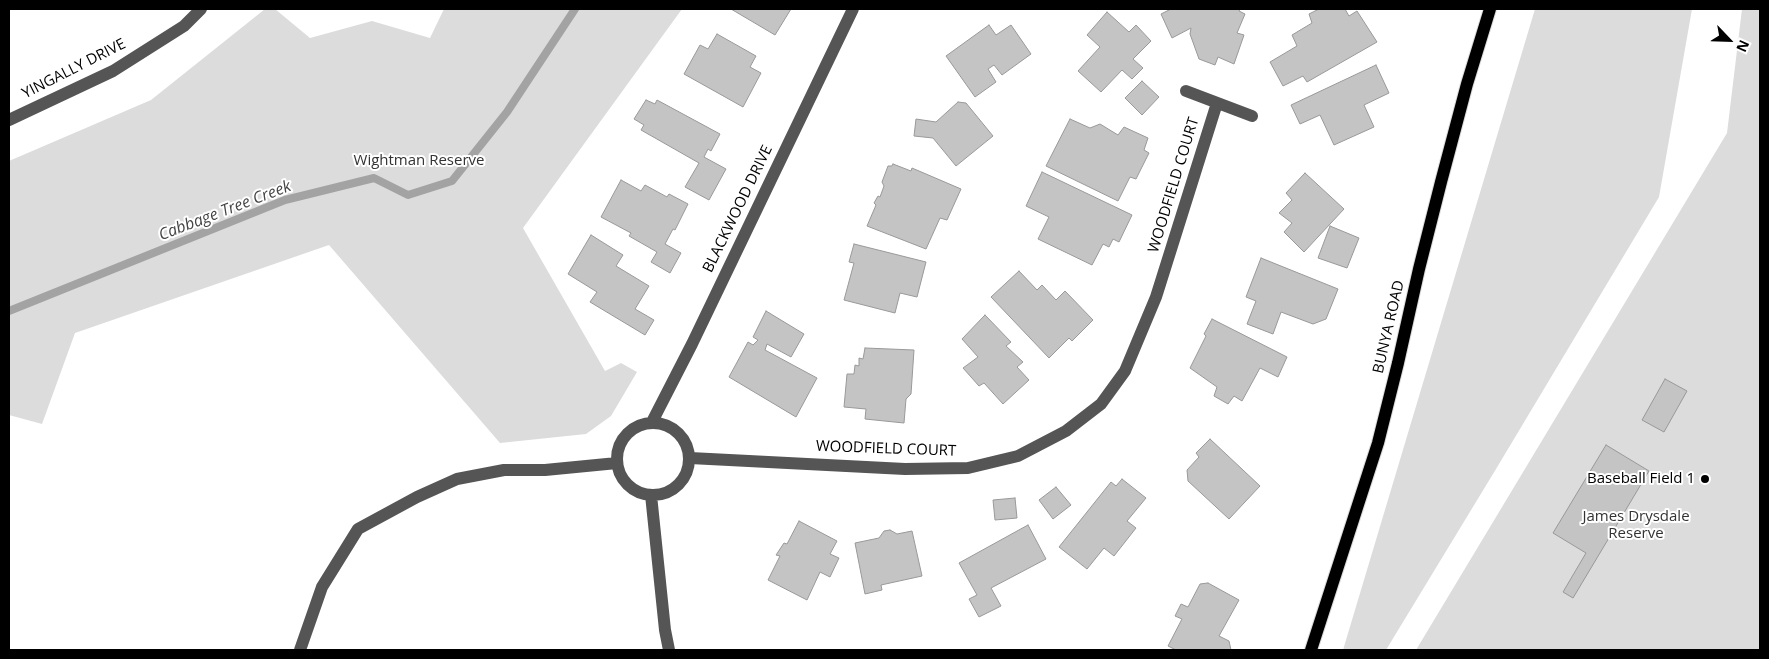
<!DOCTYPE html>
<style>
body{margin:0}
#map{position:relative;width:1769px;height:659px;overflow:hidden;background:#fff;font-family:"Open Sans",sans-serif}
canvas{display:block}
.frame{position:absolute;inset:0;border:10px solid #000;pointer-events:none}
.north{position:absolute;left:1704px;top:15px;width:50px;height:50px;-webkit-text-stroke:4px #fff;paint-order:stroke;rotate:114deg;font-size:14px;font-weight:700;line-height:20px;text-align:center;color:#000}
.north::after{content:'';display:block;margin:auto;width:18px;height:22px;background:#000;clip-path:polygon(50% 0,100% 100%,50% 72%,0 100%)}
</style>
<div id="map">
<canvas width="1769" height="659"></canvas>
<div class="frame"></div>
<div class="north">N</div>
</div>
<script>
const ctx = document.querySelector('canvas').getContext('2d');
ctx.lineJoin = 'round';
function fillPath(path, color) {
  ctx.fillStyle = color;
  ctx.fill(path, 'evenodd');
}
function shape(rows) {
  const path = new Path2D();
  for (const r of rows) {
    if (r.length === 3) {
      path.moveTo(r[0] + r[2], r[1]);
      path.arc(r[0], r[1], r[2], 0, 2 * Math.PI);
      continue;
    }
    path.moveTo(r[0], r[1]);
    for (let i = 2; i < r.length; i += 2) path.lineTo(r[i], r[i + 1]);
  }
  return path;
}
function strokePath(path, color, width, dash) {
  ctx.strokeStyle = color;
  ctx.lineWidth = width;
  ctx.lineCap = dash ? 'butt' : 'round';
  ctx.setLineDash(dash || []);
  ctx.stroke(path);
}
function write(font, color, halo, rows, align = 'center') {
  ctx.font = font + ' "Open Sans",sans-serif';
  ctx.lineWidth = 4;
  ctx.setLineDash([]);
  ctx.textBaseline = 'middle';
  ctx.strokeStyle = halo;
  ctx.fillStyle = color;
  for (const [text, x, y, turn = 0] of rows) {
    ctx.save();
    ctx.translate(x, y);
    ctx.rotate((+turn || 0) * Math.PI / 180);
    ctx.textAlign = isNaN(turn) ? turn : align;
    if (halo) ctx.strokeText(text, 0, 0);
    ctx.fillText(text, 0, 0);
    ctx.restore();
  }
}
const green = shape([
 [265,9,275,9,310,38,372,21,430,38,444,9,682,9,523,228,605,371,621,363,637,372,611,416,586,434,500,443,329,245,75,333,42,424,9,415,9,161,151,100],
 [1535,9,1692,9,1659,197,1496,469,1386,650,1343,650],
 [1742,9,1760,9,1760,650,1416,650,1727,133]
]);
const stream = shape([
 [9,311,285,200,374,178,408,195,452,181,507,112,575,9]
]);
const building = shape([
 [731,9,791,9,775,35,731,9],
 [1171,9,1240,9,1239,11,1245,14,1237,33,1244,35,1234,64,1218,57,1215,65,1199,59,1190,34,1191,28,1172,38,1161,14,1171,9],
 [1319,9,1345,9,1349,16,1357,11,1377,42,1307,82,1303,76,1283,86,1270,62,1297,46,1292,35,1312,23,1309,14,1319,9],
 [1107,12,1129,32,1136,25,1151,41,1133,59,1143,68,1132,79,1122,70,1101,92,1078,71,1100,47,1087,35,1107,12],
 [989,25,996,35,1011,25,1031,54,1002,75,994,65,988,69,996,82,975,97,946,56,989,25],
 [717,34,756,56,750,67,761,73,743,107,684,74,700,45,708,49,717,34],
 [1376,65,1389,93,1364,105,1374,127,1334,145,1320,115,1300,124,1291,105,1376,65],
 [1142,81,1159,97,1142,115,1125,98,1142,81],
 [646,100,655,104,657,100,720,134,711,151,708,149,704,157,726,169,709,200,685,187,699,163,641,130,644,125,634,119,646,100],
 [958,102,966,103,993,136,956,166,933,138,914,136,916,119,936,122,958,102],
 [1070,119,1090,128,1100,124,1118,135,1124,127,1148,138,1144,150,1149,153,1136,179,1130,177,1118,201,1046,166,1070,119],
 [893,164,911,171,912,168,961,189,947,220,940,218,926,249,867,226,876,205,874,203,878,196,880,197,884,186,882,182,888,166,892,166,893,164],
 [1042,172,1132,215,1119,242,1113,239,1109,247,1103,244,1092,265,1038,239,1049,217,1026,206,1042,172],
 [1305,173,1344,209,1304,252,1284,232,1292,223,1279,213,1292,200,1286,193,1305,173],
 [621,180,641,191,645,185,667,197,669,194,688,204,675,230,673,229,665,244,681,253,670,273,651,262,657,252,629,236,631,233,601,217,621,180],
 [1330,226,1359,238,1347,268,1318,258,1330,226],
 [591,235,623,255,616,266,649,286,635,309,654,320,645,335,590,302,597,292,568,274,591,235],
 [854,244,926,262,917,297,900,293,895,313,844,300,854,263,849,262,854,244],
 [1261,258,1338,289,1326,319,1313,324,1281,312,1273,334,1247,324,1256,301,1246,297,1261,258],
 [1019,271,1037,290,1042,285,1056,300,1065,291,1093,320,1072,341,1069,338,1049,358,991,297,1019,271],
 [766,311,804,334,791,357,767,344,765,350,817,378,796,417,729,377,748,342,753,345,758,340,753,337,766,311],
 [985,315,1011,342,1006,346,1023,362,1017,367,1029,380,1003,404,984,383,979,386,963,368,978,357,962,339,985,315],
 [1212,319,1287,357,1278,377,1260,368,1242,401,1234,396,1228,404,1214,396,1217,387,1190,368,1206,336,1204,334,1212,319],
 [865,348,914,350,911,394,906,399,904,423,865,419,866,409,844,407,847,374,854,374,855,365,859,366,859,358,863,359,865,348],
 [1665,379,1687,391,1664,432,1642,420,1665,379],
 [1210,439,1260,486,1229,519,1188,481,1187,470,1199,457,1196,453,1210,439],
 [1606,445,1649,471,1573,598,1563,592,1586,553,1553,533,1606,445],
 [1122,479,1146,498,1127,521,1136,528,1114,556,1104,548,1087,569,1059,547,1111,482,1116,486,1122,479],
 [1056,487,1071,505,1053,519,1039,500,1056,487],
 [1015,498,1017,518,995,520,993,500,1015,498],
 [799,521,837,541,830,554,839,558,830,577,820,572,807,600,768,580,780,556,776,555,784,543,787,544,799,521],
 [1028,525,1046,559,991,588,1001,606,979,617,969,599,977,595,959,563,1028,525],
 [890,530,897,534,912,531,922,576,881,585,882,590,865,594,855,543,879,538,884,531,890,530],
 [1208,583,1239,600,1219,636,1229,641,1231,650,1176,650,1168,646,1182,619,1175,616,1181,604,1188,607,1200,584,1208,583]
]);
const minor = shape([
 [1186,91,1252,116],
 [9,120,113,71,184,26,201,9],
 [652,422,692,344,853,9],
 [653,459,36],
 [690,458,905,469,968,468,1018,456,1066,431,1101,404,1125,371,1156,297,1217,103],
 [651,495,665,630,669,650],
 [300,650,322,587,358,529,417,497,457,479,504,470,545,470,617,463]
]);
const major = shape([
 [1311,650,1378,443,1398,363,1419,269,1441,182,1467,84,1490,9]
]);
const markers = [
 [1705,479,5,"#000"]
];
const streetNames = [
 ["YINGALLY DRIVE",74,69,-27],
 ["WOODFIELD COURT",1174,185,-73],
 ["BLACKWOOD DRIVE",738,209,-64],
 ["BUNYA ROAD",1389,327,-77],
 ["WOODFIELD COURT",886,449,2]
];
const parkNames = [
 ["Wightman Reserve",419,161],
 ["James Drysdale",1636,517],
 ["Reserve",1636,534]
];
const poiNames = [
 ["Baseball Field 1",1695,479]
];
const waterNames = [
 ["Cabbage Tree Creek",225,211,-21]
];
fillPath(green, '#dcdcdc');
strokePath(stream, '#a3a3a3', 8);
fillPath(building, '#c4c4c4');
strokePath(building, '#999', 1);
strokePath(major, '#dbdbdb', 14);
strokePath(minor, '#555', 12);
strokePath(major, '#000', 12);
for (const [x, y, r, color] of markers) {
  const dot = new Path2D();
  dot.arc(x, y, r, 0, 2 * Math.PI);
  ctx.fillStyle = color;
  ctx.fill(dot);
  strokePath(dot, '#fff', 2);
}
write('15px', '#000', '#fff', streetNames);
write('15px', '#333', '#fff', parkNames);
write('15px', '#000', '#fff', poiNames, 'right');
write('italic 16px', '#444', '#fff', waterNames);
</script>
